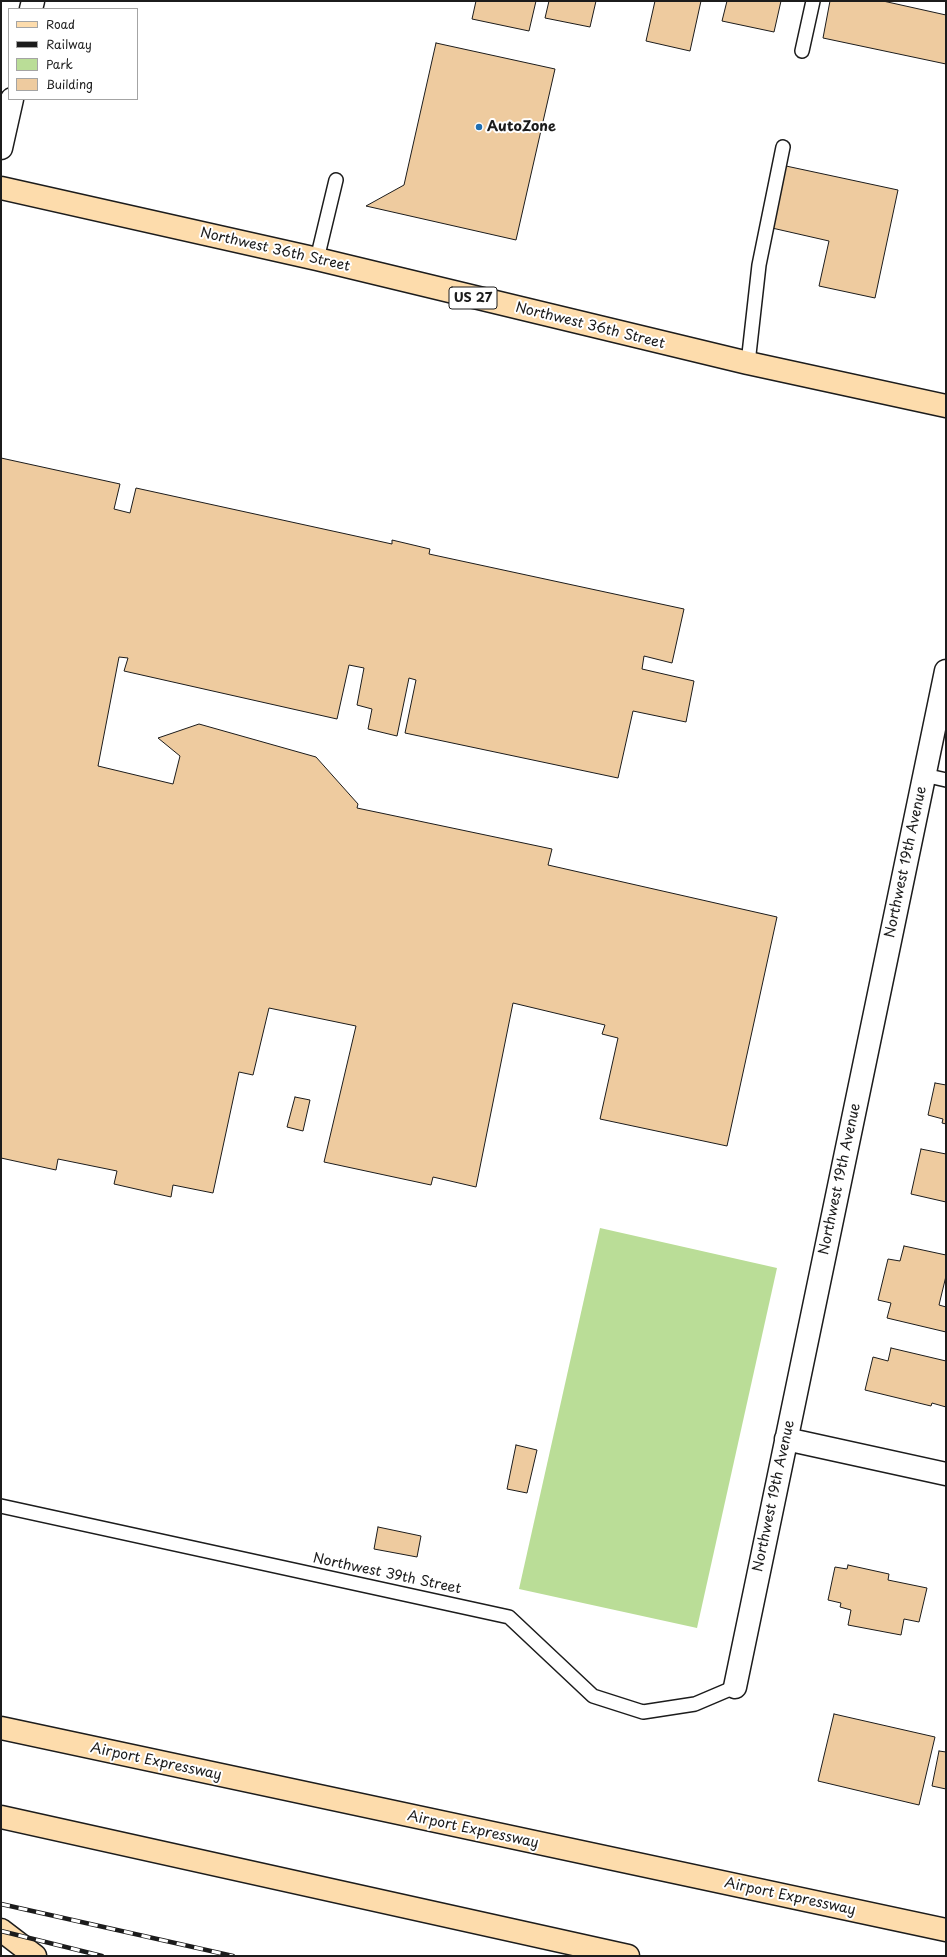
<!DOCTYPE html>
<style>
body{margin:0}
#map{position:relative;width:947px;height:1957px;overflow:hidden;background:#fff;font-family:"Playpen Sans",sans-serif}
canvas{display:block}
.frame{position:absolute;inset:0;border:2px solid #1c1c1c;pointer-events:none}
.legend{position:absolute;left:8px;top:8px;width:130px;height:92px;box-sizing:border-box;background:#fff;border:1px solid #a4a4a4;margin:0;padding:5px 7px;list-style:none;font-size:12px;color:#1c1c1c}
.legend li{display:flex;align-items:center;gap:8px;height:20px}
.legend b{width:20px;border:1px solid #a4a4a4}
</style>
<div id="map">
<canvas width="947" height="1957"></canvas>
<div class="frame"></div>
<ul class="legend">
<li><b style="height:5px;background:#fddcac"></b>Road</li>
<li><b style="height:5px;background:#1c1c1c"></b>Railway</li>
<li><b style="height:11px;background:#badd97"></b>Park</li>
<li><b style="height:11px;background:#eecb9f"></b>Building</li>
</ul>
</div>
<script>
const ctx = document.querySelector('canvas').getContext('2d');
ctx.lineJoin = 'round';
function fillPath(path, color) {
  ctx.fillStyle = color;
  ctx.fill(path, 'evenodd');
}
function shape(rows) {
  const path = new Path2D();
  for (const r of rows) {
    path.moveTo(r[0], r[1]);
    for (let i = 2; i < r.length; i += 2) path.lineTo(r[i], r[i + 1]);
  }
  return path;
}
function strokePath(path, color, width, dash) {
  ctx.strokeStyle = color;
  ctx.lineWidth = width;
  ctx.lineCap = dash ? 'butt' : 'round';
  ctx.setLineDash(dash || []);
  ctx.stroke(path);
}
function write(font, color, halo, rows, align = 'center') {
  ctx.font = font + ' "Playpen Sans",sans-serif';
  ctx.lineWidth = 4;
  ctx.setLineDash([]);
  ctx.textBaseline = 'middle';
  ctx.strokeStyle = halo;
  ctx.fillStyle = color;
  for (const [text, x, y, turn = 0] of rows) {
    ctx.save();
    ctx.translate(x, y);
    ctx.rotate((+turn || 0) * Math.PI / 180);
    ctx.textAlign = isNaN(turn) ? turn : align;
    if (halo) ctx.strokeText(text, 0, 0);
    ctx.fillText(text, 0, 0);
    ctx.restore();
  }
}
const green = shape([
 [600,1228,777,1268,697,1628,519,1589]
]);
const building = shape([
 [476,1,536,1,529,31,472,19,476,1],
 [549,1,596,1,590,27,545,18,549,1],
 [655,1,701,1,690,51,646,41,655,1],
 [727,1,781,1,774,32,722,21,727,1],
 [830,1,883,1,946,15,946,64,823,38,830,1],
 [436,43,555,69,516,240,366,206,404,185,436,43],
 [786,166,898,190,875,298,819,286,829,241,772,228,786,166],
 [1,458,120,484,114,509,130,513,136,488,392,544,392,540,430,549,429,554,684,609,672,663,644,656,642,669,694,681,686,722,633,711,618,778,405,733,416,680,409,678,397,736,368,729,372,709,357,705,364,668,349,665,337,719,124,671,128,658,119,657,98,766,173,784,180,756,158,738,199,724,316,757,358,804,357,808,552,849,548,865,777,917,727,1146,600,1119,618,1038,602,1034,605,1025,513,1003,476,1187,433,1177,431,1185,324,1162,356,1026,269,1008,253,1075,239,1072,213,1193,173,1185,171,1197,114,1184,117,1171,58,1159,56,1170,1,1158,1,458],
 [935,1083,946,1085,946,1124,942,1123,943,1119,928,1115,935,1083],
 [295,1097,310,1100,303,1131,287,1127,295,1097],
 [921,1149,946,1154,946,1202,911,1194,921,1149],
 [904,1246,946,1255,946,1276,939,1305,946,1307,946,1332,887,1318,891,1303,878,1300,888,1259,900,1261,904,1246],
 [891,1348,946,1361,946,1407,932,1403,931,1406,865,1390,873,1357,888,1361,891,1348],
 [516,1445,537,1450,527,1493,507,1489,516,1445],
 [378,1527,421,1536,417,1557,374,1549,378,1527],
 [848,1565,889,1574,888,1580,927,1588,919,1622,904,1619,901,1635,848,1625,851,1610,840,1607,841,1603,828,1600,835,1567,847,1569,848,1565],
 [834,1714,935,1737,919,1805,818,1781,834,1714],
 [939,1751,946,1752,946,1789,932,1786,939,1751]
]);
const service = shape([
 [802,51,813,1],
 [317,259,336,180],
 [748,363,759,265,783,147],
 [924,775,946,780],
 [1,1506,509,1617,593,1696,643,1712,695,1704,735,1687]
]);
const minor = shape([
 [31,9,33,1],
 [1,148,12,99],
 [786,1439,946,1474],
 [735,1687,946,671]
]);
const primary = shape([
 [1,188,317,259,748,363,946,406]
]);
const motorway = shape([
 [1,1728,946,1930],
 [1,1817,628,1956],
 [1,1930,35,1956]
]);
const rail = shape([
 [1,1904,233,1956],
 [1,1931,102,1956]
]);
const markers = [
 [479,127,4,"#1f6fb2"]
];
const shields = [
 [473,298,48]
];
const shieldNames = [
 ["US 27",473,298]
];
const poiNames = [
 ["AutoZone",487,127]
];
const streetNames = [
 ["Northwest 36th Street",275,250,13],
 ["Northwest 36th Street",590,326,14],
 ["Northwest 19th Avenue",906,862,-78],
 ["Northwest 19th Avenue",840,1179,-78],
 ["Northwest 19th Avenue",774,1496,-78],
 ["Northwest 39th Street",387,1574,12],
 ["Airport Expressway",156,1762,12],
 ["Airport Expressway",473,1830,12],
 ["Airport Expressway",790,1897,12]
];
fillPath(green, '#badd97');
fillPath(building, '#eecb9f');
strokePath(building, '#1c1c1c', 1);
strokePath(service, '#1c1c1c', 16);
strokePath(minor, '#1c1c1c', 25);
strokePath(primary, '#1c1c1c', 25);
strokePath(motorway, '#1c1c1c', 25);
strokePath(service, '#fff', 13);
strokePath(minor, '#fff', 22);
strokePath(primary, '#fddcac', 22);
strokePath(motorway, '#fddcac', 22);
strokePath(rail, '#1c1c1c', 4.5);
strokePath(rail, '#fff', 3, [9]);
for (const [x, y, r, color] of markers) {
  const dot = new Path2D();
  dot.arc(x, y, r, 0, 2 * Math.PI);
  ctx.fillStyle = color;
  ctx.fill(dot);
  strokePath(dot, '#fff', 1.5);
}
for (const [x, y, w] of shields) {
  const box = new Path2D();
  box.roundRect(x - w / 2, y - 11, w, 22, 3);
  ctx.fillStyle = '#fff';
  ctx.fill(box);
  strokePath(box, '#1c1c1c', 1);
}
write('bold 13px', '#1c1c1c', null, shieldNames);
write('bold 14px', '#1c1c1c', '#fff', poiNames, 'left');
write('14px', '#1c1c1c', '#fff', streetNames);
</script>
